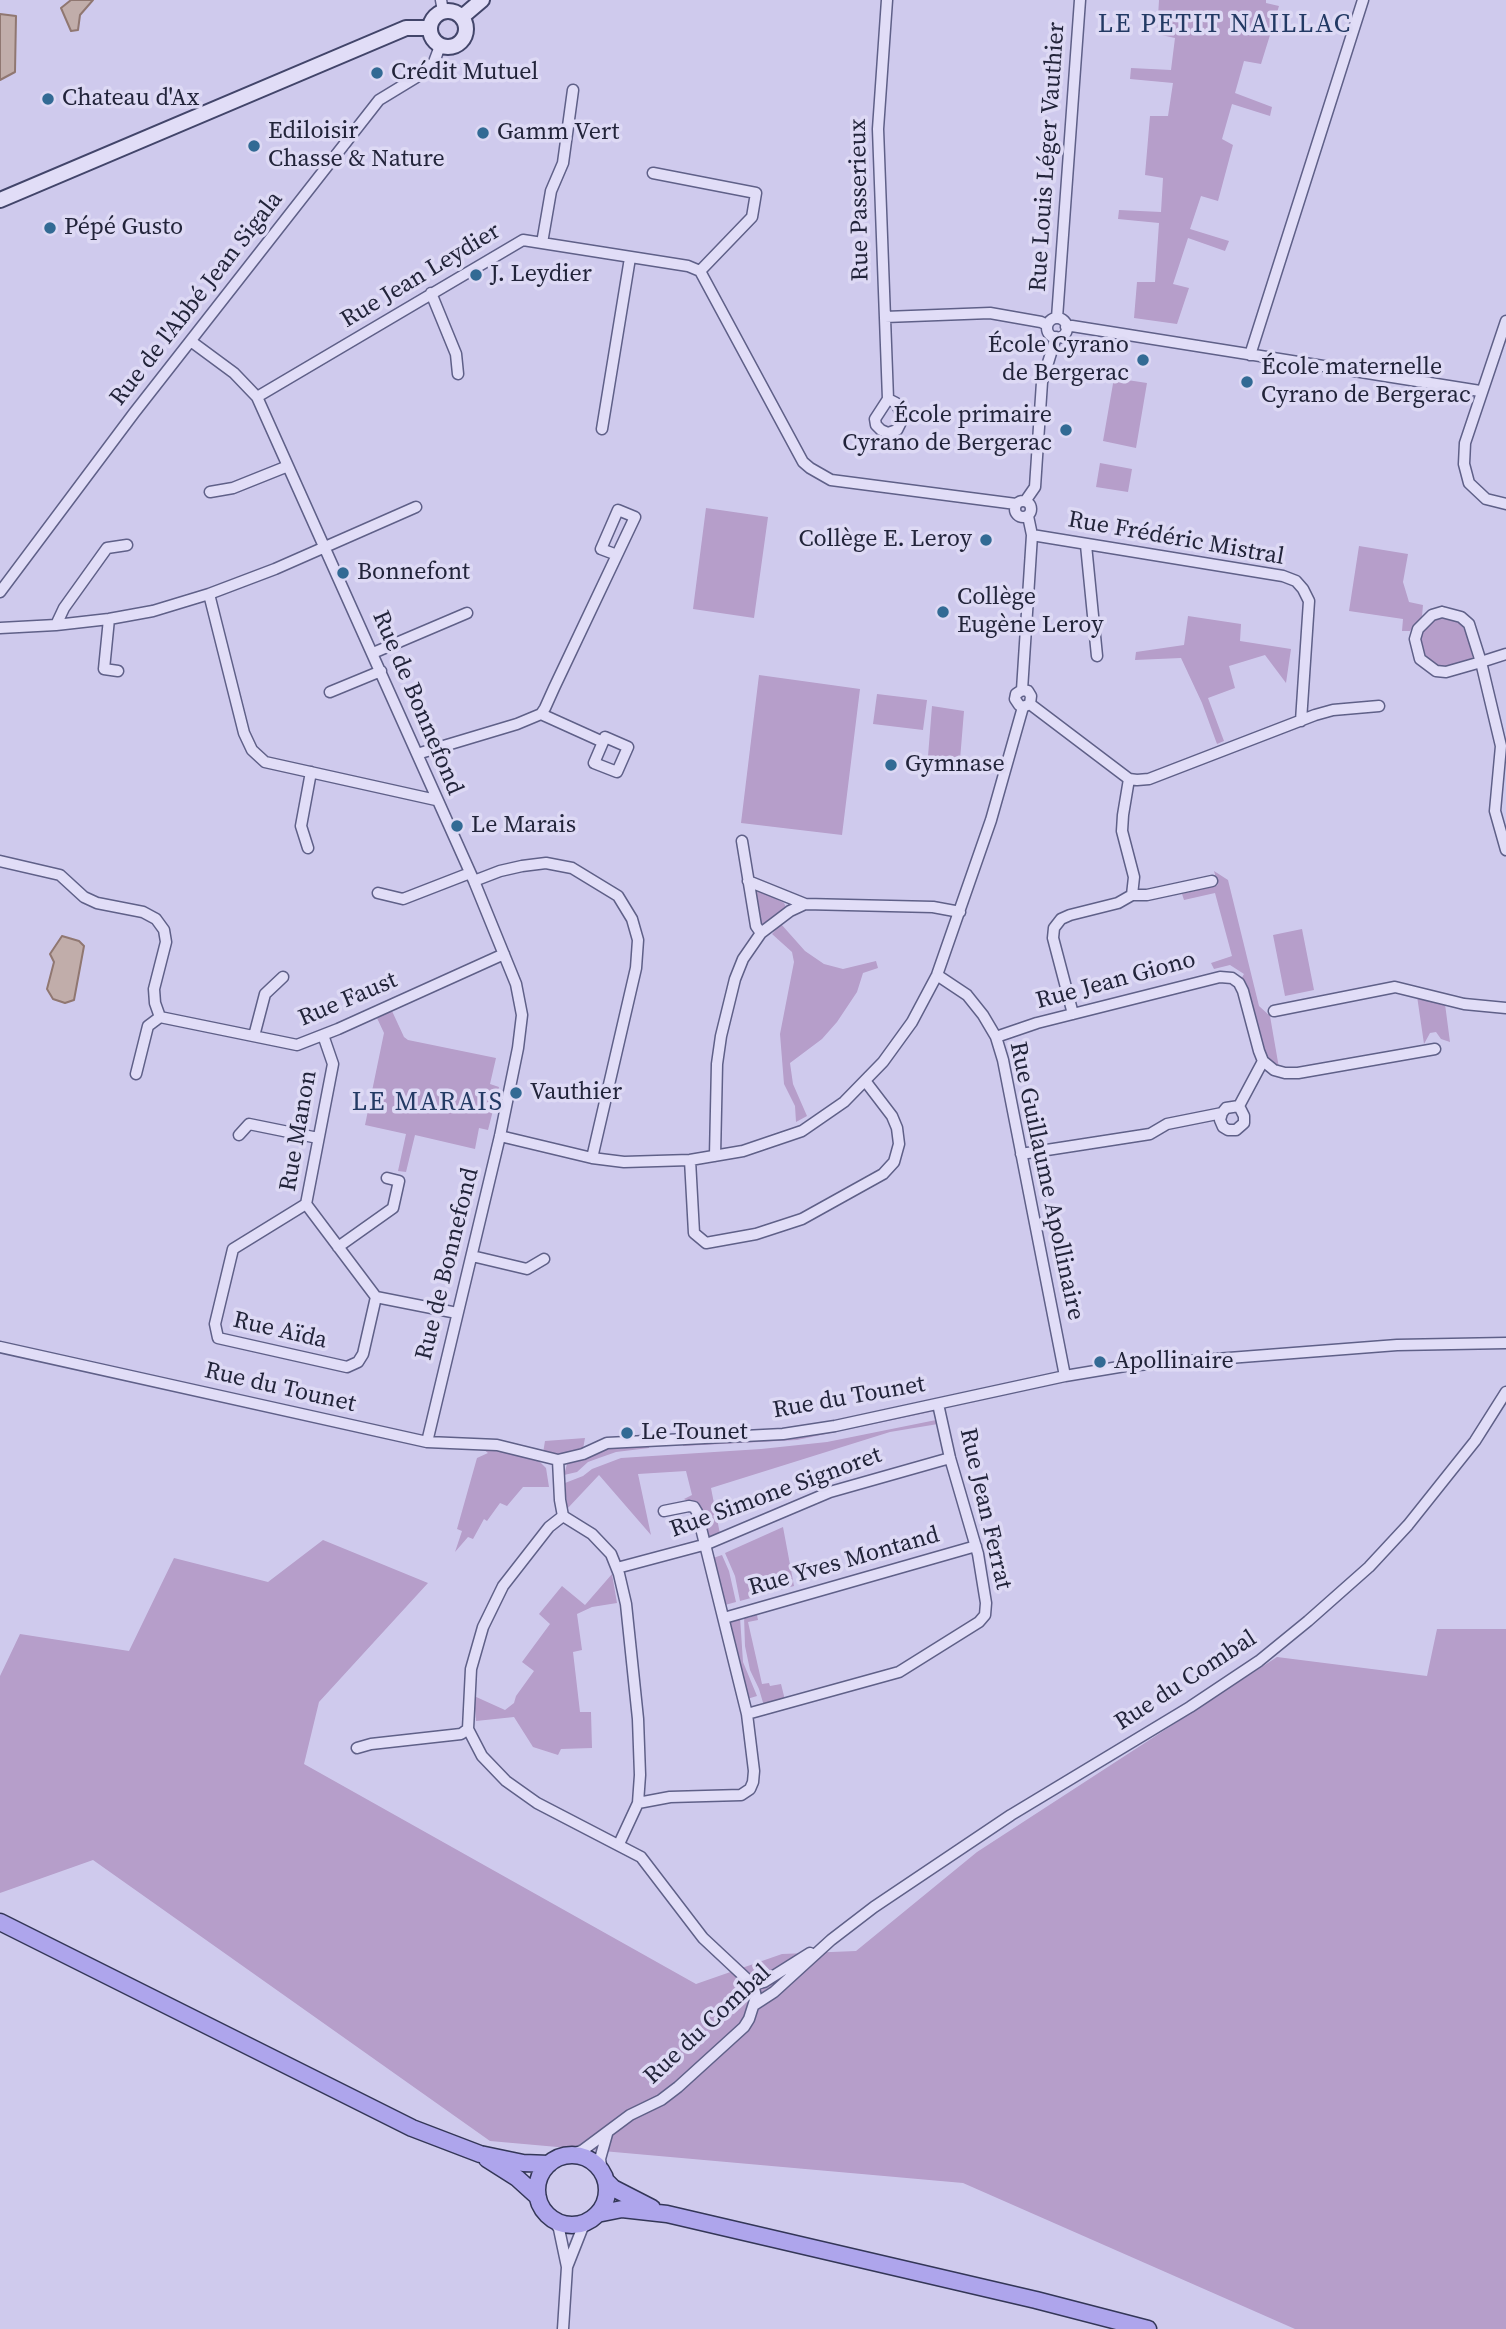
<!DOCTYPE html>
<meta charset="utf-8">
<style>
body{margin:0}
canvas{display:block;background:#cfcaed}
</style>
<canvas width="1506" height="2329"></canvas>
<script>
const ctx = document.querySelector('canvas').getContext('2d');
ctx.lineJoin = 'round';
function fillPath(path, color) {
  ctx.fillStyle = color;
  ctx.fill(path, 'evenodd');
}
function shape(rows) {
  const path = new Path2D();
  for (const r of rows) {
    if (r.length === 3) {
      path.moveTo(r[0] + r[2], r[1]);
      path.arc(r[0], r[1], r[2], 0, 2 * Math.PI);
      continue;
    }
    path.moveTo(r[0], r[1]);
    for (let i = 2; i < r.length; i += 2) path.lineTo(r[i], r[i + 1]);
  }
  return path;
}
function strokePath(path, color, width, dash) {
  ctx.strokeStyle = color;
  ctx.lineWidth = width;
  ctx.lineCap = dash ? 'butt' : 'round';
  ctx.setLineDash(dash || []);
  ctx.stroke(path);
}
function write(font, color, halo, rows, align = 'center') {
  ctx.font = font + ' "Source Serif 4",serif';
  ctx.lineWidth = 7;
  ctx.setLineDash([]);
  ctx.textBaseline = 'middle';
  ctx.strokeStyle = halo;
  ctx.fillStyle = color;
  for (const [text, x, y, turn = 0] of rows) {
    ctx.save();
    ctx.translate(x, y);
    ctx.rotate((+turn || 0) * Math.PI / 180);
    ctx.textAlign = isNaN(turn) ? turn : align;
    if (halo) ctx.strokeText(text, 0, 0);
    ctx.fillText(text, 0, 0);
    ctx.restore();
  }
}
const green = shape([
 [1159,0,1266,0,1266,3,1279,6,1261,64,1244,61,1235,93,1272,107,1270,116,1232,104,1222,139,1233,145,1218,201,1201,196,1190,229,1229,241,1225,251,1188,238,1173,284,1189,288,1177,324,1134,318,1137,282,1155,282,1159,223,1118,219,1119,210,1161,212,1163,178,1145,175,1150,116,1168,116,1173,83,1130,79,1131,68,1171,70,1175,38,1157,34],
 [1114,378,1147,383,1136,448,1103,441],
 [1100,463,1132,469,1128,492,1096,487],
 [706,508,768,517,754,618,693,609],
 [1359,546,1408,554,1403,582,1409,602,1423,605,1422,616,1410,631,1402,631,1403,619,1349,611],
 [1188,616,1241,624,1240,641,1291,649,1286,683,1265,655,1229,666,1235,688,1208,698,1224,741,1217,744,1202,703,1181,658,1135,660,1136,652,1184,645],
 [1443,616,1452,618,1462,625,1468,637,1473,659,1441,667,1425,659,1419,640,1421,630,1435,618],
 [759,675,860,689,842,835,741,823],
 [877,694,927,700,923,730,873,724],
 [932,706,964,711,959,772,927,769],
 [1214,871,1228,880,1259,1006,1270,1016,1279,1068,1274,1065,1264,1053,1247,988,1240,981,1244,974,1230,965,1214,969,1211,963,1232,956,1215,893,1184,900,1182,894,1218,885],
 [759,890,784,903,786,907,764,925,759,924,754,894],
 [781,924,805,951,824,964,843,969,876,961,878,968,863,973,857,992,837,1022,822,1039,790,1063,793,1084,807,1116,796,1122,795,1106,784,1084,780,1034,794,962,792,952,772,934],
 [1302,929,1314,990,1285,996,1273,935],
 [1417,996,1445,1004,1450,1042,1441,1039,1436,1032,1430,1033,1424,1044],
 [392,1011,404,1037,408,1040,496,1058,490,1084,499,1087,488,1130,479,1128,475,1149,415,1135,406,1172,398,1171,406,1134,365,1125,384,1033,377,1018],
 [931,1409,935,1411,797,1440,683,1446,683,1442,773,1438],
 [936,1420,938,1424,890,1432,711,1488,720,1534,709,1538,701,1508,684,1499,692,1495,686,1471,638,1474,651,1535,599,1475,567,1509,565,1483,583,1476,592,1469,621,1458,761,1449,827,1442],
 [585,1438,583,1449,562,1454,543,1453,545,1441],
 [649,1444,649,1448,616,1452,599,1458,588,1462,577,1472,564,1475,567,1464,613,1446],
 [484,1450,506,1452,537,1459,546,1468,549,1487,523,1487,507,1506,500,1503,487,1521,484,1519,473,1539,468,1537,455,1552,462,1531,457,1529,477,1458,488,1453],
 [783,1527,794,1586,740,1601,735,1576,725,1553],
 [323,1540,428,1583,319,1702,304,1764,696,1984,782,1954,856,1951,977,1852,1277,1657,1427,1676,1437,1629,1506,1629,1506,2329,1295,2329,963,2183,490,2141,93,1860,0,1893,0,1676,20,1634,129,1651,174,1558,268,1582],
 [722,1555,729,1571,736,1602,725,1605,713,1558],
 [612,1574,617,1603,592,1607,577,1614,582,1650,573,1652,580,1712,591,1712,592,1748,561,1749,558,1755,533,1747,514,1717,476,1721,474,1696,505,1710,514,1703,516,1696,534,1671,522,1662,550,1624,539,1614,562,1586,585,1605],
 [757,1615,758,1620,748,1622,762,1684,769,1683,770,1686,781,1684,785,1700,764,1706,759,1689,750,1670,745,1646,744,1616,748,1618],
 [740,1617,743,1662,757,1696,747,1699,729,1626,734,1618]
]);
const water = shape([
 [71,0,93,0,80,15,78,30,71,31,61,8,71,0],
 [0,14,16,16,15,72,0,80,0,14],
 [62,936,79,941,84,946,74,1000,65,1003,53,999,47,989,54,962,50,954,62,936]
]);
const minor = shape([
 [441,0,443,11],
 [887,0,878,129,888,399,875,419,876,425,881,430,888,433,897,430,903,418,896,403,888,399],
 [653,173,756,193,752,217,700,271],
 [542,243,551,191,563,163,573,90],
 [700,271,803,462,810,468,831,480,1016,504],
 [431,293,456,354,458,374],
 [885,317,990,313,1041,322,1047,325],
 [1057,318,1080,0],
 [1057,328,10],
 [1506,321,1465,443,1464,464,1469,483,1486,499,1506,504],
 [1066,327,1072,326,1480,391],
 [192,342,234,373,257,397,474,881,516,984,522,1015,518,1048,500,1136,427,1442],
 [1250,355,1363,0],
 [257,397,523,240,688,266,700,271],
 [602,429,630,258],
 [210,492,233,488,288,466],
 [1026,500,1035,487,1042,382,1056,337],
 [1023,509,8],
 [1032,535,1283,576,1296,581,1303,589,1309,601,1301,721],
 [1086,545,1097,656],
 [0,592,134,413,379,100,425,72,434,62,440,46],
 [209,594,244,733,252,750,265,762,436,800],
 [1442,612,1461,617,1469,624,1481,662,1446,672,1436,671,1420,659,1415,639,1418,629,1432,615,1442,612],
 [109,619,104,669,118,671],
 [56,625,64,608,107,548,127,545],
 [0,628,56,625,109,619,153,611,209,594,275,569,416,507],
 [373,653,467,613],
 [1506,654,1481,662,1501,746,1495,811,1506,850],
 [1022,690,1028,691,1031,696,1030,704,1023,707,1019,705,1015,699,1016,694,1022,690,1032,535,1028,516],
 [330,692,381,671],
 [1030,704,1129,779,1137,780,1149,779,1315,715,1333,710,1379,706],
 [541,714,603,742,594,763,617,772,628,747,605,737,603,742],
 [417,754,517,724,541,714,545,708,554,688,635,517,618,510,601,549,617,555],
 [742,841,756,926,761,933],
 [308,848,301,826,311,772],
 [0,861,60,875,84,897,97,903,143,912,156,919,164,930,166,942,154,989,155,1003,160,1017,148,1026,136,1074],
 [474,881,500,871,522,866,546,863,572,868,618,896,632,919,638,940,636,968,592,1158],
 [748,881,805,904],
 [378,893,403,899,470,873],
 [1132,895,1147,895,1212,881],
 [937,975,967,995,983,1015,996,1037,1003,1060,1065,1376],
 [1274,1011,1395,987,1464,1004,1506,1008],
 [1073,1014,1053,938,1054,928,1061,919,1070,915,1118,903,1132,895,1134,877,1122,831,1123,815,1129,779],
 [160,1017,297,1045,338,1029,504,954],
 [323,1035,333,1064,306,1204,376,1297,457,1313],
 [254,1036,265,994,283,977],
 [996,1037,1037,1023,1220,977,1232,978,1239,983,1243,991,1259,1051,1263,1061,1274,1070,1285,1073,1298,1073,1435,1049],
 [1239,1106,1244,1116,1244,1123,1236,1130,1228,1130,1223,1127,1220,1120,1222,1113,1226,1108,1239,1106,1263,1061],
 [239,1135,249,1124,318,1138],
 [500,1136,592,1158,624,1162,690,1160,743,1151,802,1131,844,1102,883,1062,912,1022,937,975,991,820,1023,707],
 [1021,1154,1150,1134,1167,1124,1222,1113],
 [715,1156,717,1064,721,1036,735,979,743,959,761,933,790,911,805,904,933,907,960,912],
 [690,1160,694,1233,706,1243,756,1234,802,1219,883,1174,894,1162,899,1144,897,1128,892,1116,866,1082],
 [306,1204,233,1249,215,1324,218,1338,347,1367,358,1362,363,1354,376,1297],
 [338,1247,393,1208,399,1181,387,1178],
 [472,1256,527,1269,544,1259],
 [0,1347,427,1442,497,1445,558,1460,583,1454,607,1443,783,1434,835,1426,1065,1376,1125,1366,1397,1345,1506,1343],
 [558,1460,560,1500,563,1516,592,1534,611,1554,619,1574,626,1604,638,1719,640,1775,638,1803,619,1844],
 [563,1516,549,1527,503,1586,483,1627,471,1669,468,1729,482,1756,506,1781,537,1803,641,1857,703,1938,749,1981,754,1988,756,1997,749,2019,744,2027,678,2087,661,2100,630,2115,583,2150,571,2155],
 [617,1568,707,1544,830,1492,950,1458],
 [724,1618,976,1546],
 [747,1714,899,1672,979,1622,985,1615,986,1603,978,1554,950,1458,938,1404],
 [357,1748,371,1744,461,1734,468,1729],
 [638,1803,670,1797,741,1795,750,1789,753,1782,754,1771,747,1714,697,1512,694,1507,689,1506,664,1511],
 [752,1985,764,1982,810,1953],
 [754,2005,774,1992,831,1940,874,1907,1011,1815,1190,1707,1259,1661,1308,1621,1369,1567,1408,1525,1475,1441,1506,1392],
 [602,2171,600,2159,607,2134],
 [553,2219,559,2229,567,2267,563,2329],
 [567,2267,582,2229,588,2221]
]);
const secondary = shape([
 [448,29,18],
 [462,17,482,0],
 [0,200,406,28,430,28]
]);
const primary = shape([
 [0,1922,412,2128,480,2154,523,2163,549,2164],
 [572,2190,35],
 [487,2159,517,2178,538,2197],
 [606,2181,613,2188,652,2208],
 [597,2214,622,2209,667,2214,1036,2300,1148,2329]
]);
const markers = [
 [377,73,7,"#326a94"],
 [48,99,7,"#326a94"],
 [483,133,7,"#326a94"],
 [254,146,7,"#326a94"],
 [50,228,7,"#326a94"],
 [476,275,7,"#326a94"],
 [1143,360,7,"#326a94"],
 [1247,382,7,"#326a94"],
 [1066,430,7,"#326a94"],
 [986,540,7,"#326a94"],
 [343,573,7,"#326a94"],
 [943,612,7,"#326a94"],
 [891,765,7,"#326a94"],
 [457,826,7,"#326a94"],
 [516,1093,7,"#326a94"],
 [1100,1362,7,"#326a94"],
 [627,1433,7,"#326a94"]
];
const poiNames = [
 ["Crédit Mutuel",391,73],
 ["Chateau d'Ax",62,99],
 ["Ediloisir",268,132],
 ["Chasse & Nature",268,160],
 ["Gamm Vert",497,133],
 ["Pépé Gusto",64,228],
 ["J. Leydier",490,275],
 ["École Cyrano",1129,346,"right"],
 ["de Bergerac",1129,374,"right"],
 ["École maternelle",1261,368],
 ["Cyrano de Bergerac",1261,396],
 ["École primaire",1052,416,"right"],
 ["Cyrano de Bergerac",1052,444,"right"],
 ["Collège E. Leroy",972,540,"right"],
 ["Bonnefont",357,573],
 ["Collège",957,598],
 ["Eugène Leroy",957,626],
 ["Gymnase",905,765],
 ["Le Marais",471,826],
 ["Vauthier",530,1093],
 ["Apollinaire",1114,1362],
 ["Le Tounet",641,1433]
];
const streetNames = [
 ["Rue Louis Léger Vauthier",1048,157,-86],
 ["Rue Passerieux",860,200,-91],
 ["Rue Jean Leydier",421,276,-31],
 ["Rue de l'Abbé Jean Sigala",197,299,-52],
 ["Rue Frédéric Mistral",1176,539,10],
 ["Rue de Bonnefond",417,703,67],
 ["Rue Jean Giono",1116,981,-15],
 ["Rue Faust",348,1000,-23],
 ["Rue Manon",299,1131,-80],
 ["Rue Guillaume Apollinaire",1046,1181,78],
 ["Rue de Bonnefond",448,1264,-76],
 ["Rue Aïda",280,1331,13],
 ["Rue du Tounet",280,1388,13],
 ["Rue du Tounet",849,1398,-10],
 ["Rue Simone Signoret",776,1493,-20],
 ["Rue Jean Ferrat",985,1509,77],
 ["Rue Yves Montand",844,1562,-16],
 ["Rue du Combal",1186,1681,-33],
 ["Rue du Combal",708,2025,-43]
];
const neighbourhoodNames = [
 ["LE PETIT NAILLAC",1225,25],
 ["LE MARAIS",428,1103]
];
fillPath(green, '#b69eca');
fillPath(water, '#c1adaa');
strokePath(water, '#907771', 2);
strokePath(minor, '#5f6088', 13);
strokePath(secondary, '#42456a', 18);
strokePath(primary, '#333657', 19);
strokePath(minor, '#e1ddf7', 10);
strokePath(secondary, '#e1ddf7', 14);
strokePath(primary, '#aea5ec', 16);
for (const [x, y, r, color] of markers) {
  const dot = new Path2D();
  dot.arc(x, y, r, 0, 2 * Math.PI);
  ctx.fillStyle = color;
  ctx.fill(dot);
  strokePath(dot, '#ddd9f4', 2.5);
}
write('24px', '#22243a', '#ddd9f4', poiNames, 'left');
write('24px', '#22243a', '#ddd9f4', streetNames);
ctx.letterSpacing = '2px';
write('26px', '#233a64', '#ddd9f4', neighbourhoodNames);
ctx.letterSpacing = '0px';
</script>
